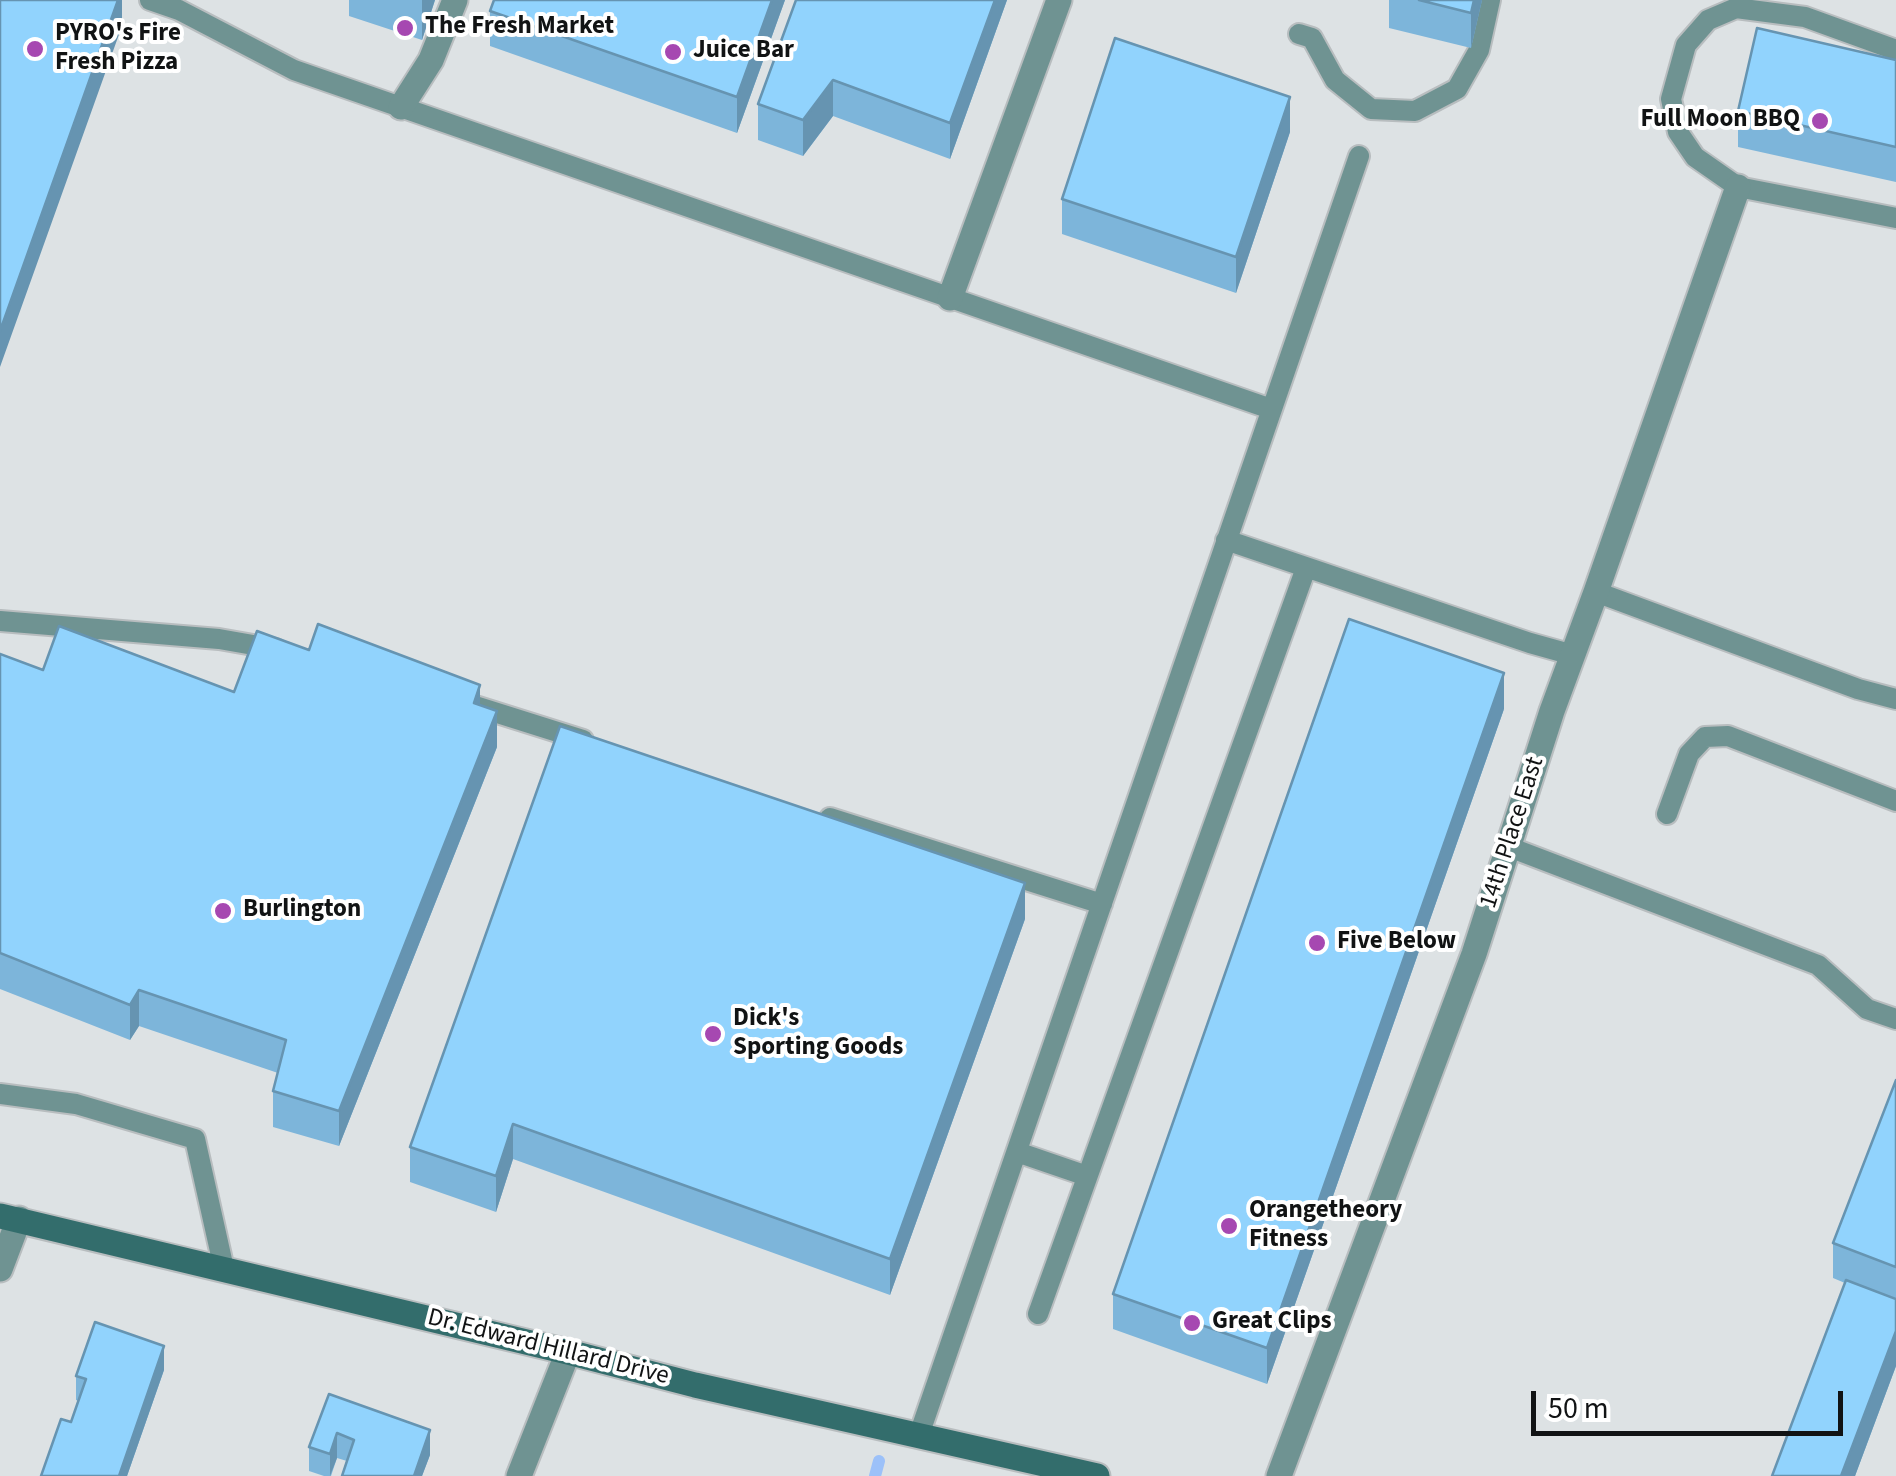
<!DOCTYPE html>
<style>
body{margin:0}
#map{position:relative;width:1896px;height:1476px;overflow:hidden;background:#dde2e4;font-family:"Source Sans 3",sans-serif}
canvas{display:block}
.scale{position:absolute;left:1531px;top:1391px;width:312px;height:45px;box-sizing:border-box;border:5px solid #111314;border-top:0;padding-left:12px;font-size:30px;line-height:35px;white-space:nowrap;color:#111314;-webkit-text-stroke:8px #fff;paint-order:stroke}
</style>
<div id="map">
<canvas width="1896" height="1476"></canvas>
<div class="scale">50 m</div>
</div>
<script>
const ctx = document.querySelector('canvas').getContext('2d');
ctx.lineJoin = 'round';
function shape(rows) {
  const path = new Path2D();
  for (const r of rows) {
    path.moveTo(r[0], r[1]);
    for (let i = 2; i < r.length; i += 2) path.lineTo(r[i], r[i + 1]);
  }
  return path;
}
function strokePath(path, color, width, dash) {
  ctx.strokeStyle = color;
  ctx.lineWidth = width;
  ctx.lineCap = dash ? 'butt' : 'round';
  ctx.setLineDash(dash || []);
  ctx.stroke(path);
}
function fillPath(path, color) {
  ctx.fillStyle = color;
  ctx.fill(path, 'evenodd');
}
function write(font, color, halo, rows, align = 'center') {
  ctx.font = font + ' "Source Sans 3",sans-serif';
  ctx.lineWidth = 8;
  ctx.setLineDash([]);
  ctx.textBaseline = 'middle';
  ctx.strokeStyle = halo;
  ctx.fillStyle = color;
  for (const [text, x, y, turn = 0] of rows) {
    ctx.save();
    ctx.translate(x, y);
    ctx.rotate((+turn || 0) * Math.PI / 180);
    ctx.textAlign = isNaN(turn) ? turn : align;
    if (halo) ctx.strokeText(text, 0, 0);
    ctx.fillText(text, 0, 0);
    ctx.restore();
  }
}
const stream = shape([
 [875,1476,879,1461]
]);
const lane = shape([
 [150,0,179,10,294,70,1271,409],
 [1299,34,1312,38,1335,80,1371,109,1415,111,1457,89,1479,50,1490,0],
 [1896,50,1805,17,1736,8,1708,20,1686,45,1671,99,1678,132,1695,157,1738,187,1896,218],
 [1226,540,1530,643,1573,655],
 [1596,592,1858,689,1896,699],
 [0,621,219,639,276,649],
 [472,705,583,740],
 [1667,814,1689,754,1705,737,1728,736,1896,801],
 [830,818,1102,904],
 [1509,847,1818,965,1867,1009,1896,1019],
 [0,1094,76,1104,195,1139,224,1269],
 [1017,1152,1087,1176],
 [1038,1314,1306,568],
 [919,1435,1359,156]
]);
const street = shape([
 [401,107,431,60,455,0],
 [950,298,1059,0],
 [0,1269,19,1219],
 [519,1476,568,1352],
 [1279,1476,1474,954,1552,711,1596,592,1738,187]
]);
const secondary = shape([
 [0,1216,568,1352,695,1385,1097,1476]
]);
const wall = shape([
 [349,0,435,0,422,40,349,16],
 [785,0,737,133,490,46,490,11],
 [796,0,1007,0,950,159,833,116,803,156,758,140,758,104],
 [1389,0,1482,0,1471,48,1389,28],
 [1896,60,1896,182,1738,147,1738,111],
 [1290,132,1236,293,1062,234,1062,199],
 [309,650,480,705,497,747,339,1146,273,1127,273,1091,278,1073,139,1026,130,1040,0,989,0,654,43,670,234,692],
 [1504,709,1267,1384,1113,1329,1113,1294],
 [1025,919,890,1295,513,1159,496,1212,410,1182,410,1147],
 [1896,1080,1896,1366,1855,1476,1845,1283,1833,1278,1833,1243],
 [164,1370,127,1476,41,1476,71,1422,78,1401,76,1400,76,1376],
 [329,1394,430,1455,422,1476,342,1476,347,1461,337,1458,331,1476,324,1476,309,1471,309,1447]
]);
const shadedWall = shape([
 [118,0,122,0,122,26,0,367,0,331],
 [422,0,435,0,422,40],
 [772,0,785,0,737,133,737,97],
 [995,0,1007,0,950,159,950,123],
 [1474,0,1482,0,1471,48,1471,13],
 [833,80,833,116,803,156,803,120],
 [1290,97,1290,132,1236,293,1236,257],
 [1504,673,1504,709,1267,1384,1267,1348],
 [480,685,480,721,474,703],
 [497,711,497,747,339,1146,339,1111],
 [1025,883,1025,919,890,1295,890,1259],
 [139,990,139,1026,130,1040,130,1005],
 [513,1124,513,1159,496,1212,496,1176],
 [1896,1331,1896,1366,1855,1476,1841,1476],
 [164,1346,164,1370,127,1476,119,1476],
 [430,1430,430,1455,422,1476,414,1476],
 [337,1433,337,1458,330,1476,330,1454]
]);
const building = shape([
 [0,0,118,0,0,331,0,0],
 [494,0,772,0,737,97,490,11,494,0],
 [796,0,995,0,950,123,833,80,803,120,758,104,796,0],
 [1419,0,1474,0,1471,13,1419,0],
 [1757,28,1896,60,1896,147,1738,111,1757,28],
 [1115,38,1290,97,1236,257,1062,199,1115,38],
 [1349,619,1504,673,1267,1348,1113,1294,1349,619],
 [318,624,480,685,474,703,497,711,339,1111,273,1091,286,1040,139,990,130,1005,0,953,0,654,43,670,59,626,234,692,257,631,309,650,318,624],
 [560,726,1025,883,890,1259,513,1124,496,1176,410,1147,560,726],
 [1896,1080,1896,1267,1833,1243,1896,1080],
 [1846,1280,1896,1299,1896,1331,1841,1476,1772,1476,1846,1280],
 [95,1322,164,1346,119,1476,41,1476,61,1419,71,1422,86,1379,76,1376,95,1322],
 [329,1394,430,1430,414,1476,342,1476,354,1440,337,1433,330,1454,309,1447,329,1394]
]);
const markers = [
 [405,28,10,"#a648b1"],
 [35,49,10,"#a648b1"],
 [673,52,10,"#a648b1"],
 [1820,121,10,"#a648b1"],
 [223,911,10,"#a648b1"],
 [1317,943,10,"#a648b1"],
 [713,1034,10,"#a648b1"],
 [1229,1226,10,"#a648b1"],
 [1192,1323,10,"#a648b1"]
];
const poiNames = [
 ["The Fresh Market",425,28],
 ["PYRO's Fire",55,35],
 ["Fresh Pizza",55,64],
 ["Juice Bar",693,52],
 ["Full Moon BBQ",1800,121,"right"],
 ["Burlington",243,911],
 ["Five Below",1337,943],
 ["Dick's",733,1020],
 ["Sporting Goods",733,1049],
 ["Orangetheory",1249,1212],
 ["Fitness",1249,1241],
 ["Great Clips",1212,1323]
];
const streetNames = [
 ["14th Place East",1513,833,-72],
 ["Dr. Edward Hillard Drive",548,1348,14]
];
strokePath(stream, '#9cc1f9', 12);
strokePath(lane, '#b8bdbf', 24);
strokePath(street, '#b8bdbf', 29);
strokePath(secondary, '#b8bdbf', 29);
strokePath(lane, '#6f9392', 20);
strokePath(street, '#6f9392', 25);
strokePath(secondary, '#336d6c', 25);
fillPath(wall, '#7db5da');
fillPath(shadedWall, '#6694b1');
fillPath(building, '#91d3fd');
strokePath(building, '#6694b1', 2.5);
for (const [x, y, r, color] of markers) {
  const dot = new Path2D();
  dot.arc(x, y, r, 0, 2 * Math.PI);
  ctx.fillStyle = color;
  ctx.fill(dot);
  strokePath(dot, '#fff', 4);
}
write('bold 25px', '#111314', '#fff', poiNames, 'left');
write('25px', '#111314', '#fff', streetNames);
</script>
